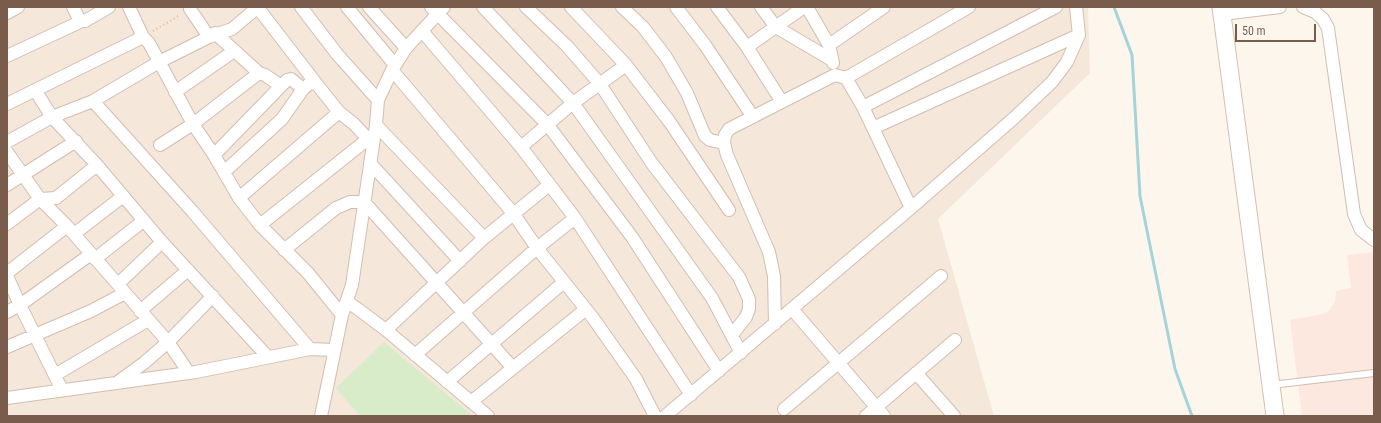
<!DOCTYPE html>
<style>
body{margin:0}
#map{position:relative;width:1381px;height:423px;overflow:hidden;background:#fdf6ec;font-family:"Roboto Condensed",sans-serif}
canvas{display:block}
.frame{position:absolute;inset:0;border:8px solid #7a5c4d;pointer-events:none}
.scale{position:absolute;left:1235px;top:24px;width:81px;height:18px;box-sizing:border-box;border:2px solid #7a5c4d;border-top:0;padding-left:5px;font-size:12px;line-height:14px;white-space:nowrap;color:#7a5c4d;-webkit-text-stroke:3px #fffaf3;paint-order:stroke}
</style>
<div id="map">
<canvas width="1381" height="423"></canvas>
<div class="frame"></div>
<div class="scale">50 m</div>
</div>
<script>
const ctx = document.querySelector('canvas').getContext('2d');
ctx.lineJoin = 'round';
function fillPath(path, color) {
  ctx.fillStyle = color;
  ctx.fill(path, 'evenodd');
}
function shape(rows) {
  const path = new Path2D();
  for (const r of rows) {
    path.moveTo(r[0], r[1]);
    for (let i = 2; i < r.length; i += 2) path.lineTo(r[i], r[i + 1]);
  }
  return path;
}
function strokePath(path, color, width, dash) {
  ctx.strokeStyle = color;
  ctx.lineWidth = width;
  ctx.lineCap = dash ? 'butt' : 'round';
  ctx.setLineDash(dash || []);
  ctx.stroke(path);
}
const residential = shape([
 [7,7,1088,7,1090,73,938,219,994,416,7,416]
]);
const commercial = shape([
 [1374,252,1374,416,1302,416,1290,320,1323,314,1330,310,1335,301,1336,291,1351,288,1347,255]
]);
const green = shape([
 [384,342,473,416,360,416,336,388]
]);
const stream = shape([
 [1114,7,1132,55,1140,196,1175,369,1192,416]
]);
const path = shape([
 [153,31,180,15]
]);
const lane = shape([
 [1271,385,1374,373]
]);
const street = shape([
 [73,7,79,19,85,21,109,7],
 [129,7,143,37,149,43,193,124,214,155,239,198],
 [301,7,337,54,378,100],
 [347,7,395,65],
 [369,7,406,48],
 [431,7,547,124,632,237,719,371],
 [483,7,573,103,712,298,741,353],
 [526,7,567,46,600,84,651,162,739,277,749,299,749,309,746,317,732,335],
 [571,7,626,65],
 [622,7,643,27,666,57,687,93,705,136,710,140,724,143],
 [676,7,705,45,753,117],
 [717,7,747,47,804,7],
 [761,7,776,27,832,60],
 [807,7,829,45,833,63],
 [1303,7,1315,12,1323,19,1328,28,1354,214,1361,230,1374,240],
 [258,8,315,82],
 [190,9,209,37],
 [7,13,18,7],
 [1223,14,1280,7],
 [422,31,521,147,575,218,691,395],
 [215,33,259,73],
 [829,45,884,7],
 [747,47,782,102],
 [7,56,82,21],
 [392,70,513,213,537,248,593,318,636,379,655,416],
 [846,78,969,7],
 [281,86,287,80,291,79,303,89],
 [35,90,52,117,97,165,162,242,268,357],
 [175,92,234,51],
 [93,101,193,212,310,349],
 [7,104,143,37],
 [863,107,1056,7],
 [376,125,484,238],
 [873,128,1079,35],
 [7,142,52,117,93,101,159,62,209,37,232,29,258,7],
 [160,145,193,124,259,73,265,75,281,86,214,155],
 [521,147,573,103,626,65,669,121,729,210],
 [7,152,40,199,67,226,168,342,189,373],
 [370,163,460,261],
 [224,172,282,119,303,89,309,84,315,82,339,112],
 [7,185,76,141],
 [7,224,40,199,56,198,97,165],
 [260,225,368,139],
 [74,234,122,197],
 [284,250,336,208,350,202,364,202,513,368],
 [95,259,143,221],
 [7,273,67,226],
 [7,276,20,305,62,390],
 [118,284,162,242],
 [347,301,386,330,488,416],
 [792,309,884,416],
 [140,311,188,270],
 [7,312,20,305,91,254],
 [342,315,308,273,260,225,239,198,339,112,354,124,368,139,374,137],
 [775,324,774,276,769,252,727,155,724,143,725,135,729,129,829,78,835,75,846,78,863,107,911,208],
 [386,330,484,238,549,185],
 [7,347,91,311,125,293],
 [415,355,537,248,575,218],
 [916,373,954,416],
 [55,375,148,320],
 [119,381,144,363,168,342,213,296],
 [447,382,564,282],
 [7,398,196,372,310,349,334,350],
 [471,402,586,309],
 [784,409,941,276],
 [321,416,342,315,352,285,376,125,378,100,392,70,406,48,444,7],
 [665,416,911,208,1014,118,1052,82,1067,62,1079,35,1076,7],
 [866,416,955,340]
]);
const secondary = shape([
 [1221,7,1275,416]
]);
fillPath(residential, '#f5e8da');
fillPath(commercial, '#fde8e0');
fillPath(green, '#d8ecc9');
strokePath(stream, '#a5d3da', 3);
strokePath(lane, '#d1beb0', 8);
strokePath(street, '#d1beb0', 14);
strokePath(secondary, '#d6c0b0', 19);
strokePath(path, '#d9b8a5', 2, [1, 3]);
strokePath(lane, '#fff', 6);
strokePath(street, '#fff', 12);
strokePath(secondary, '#fff', 17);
</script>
